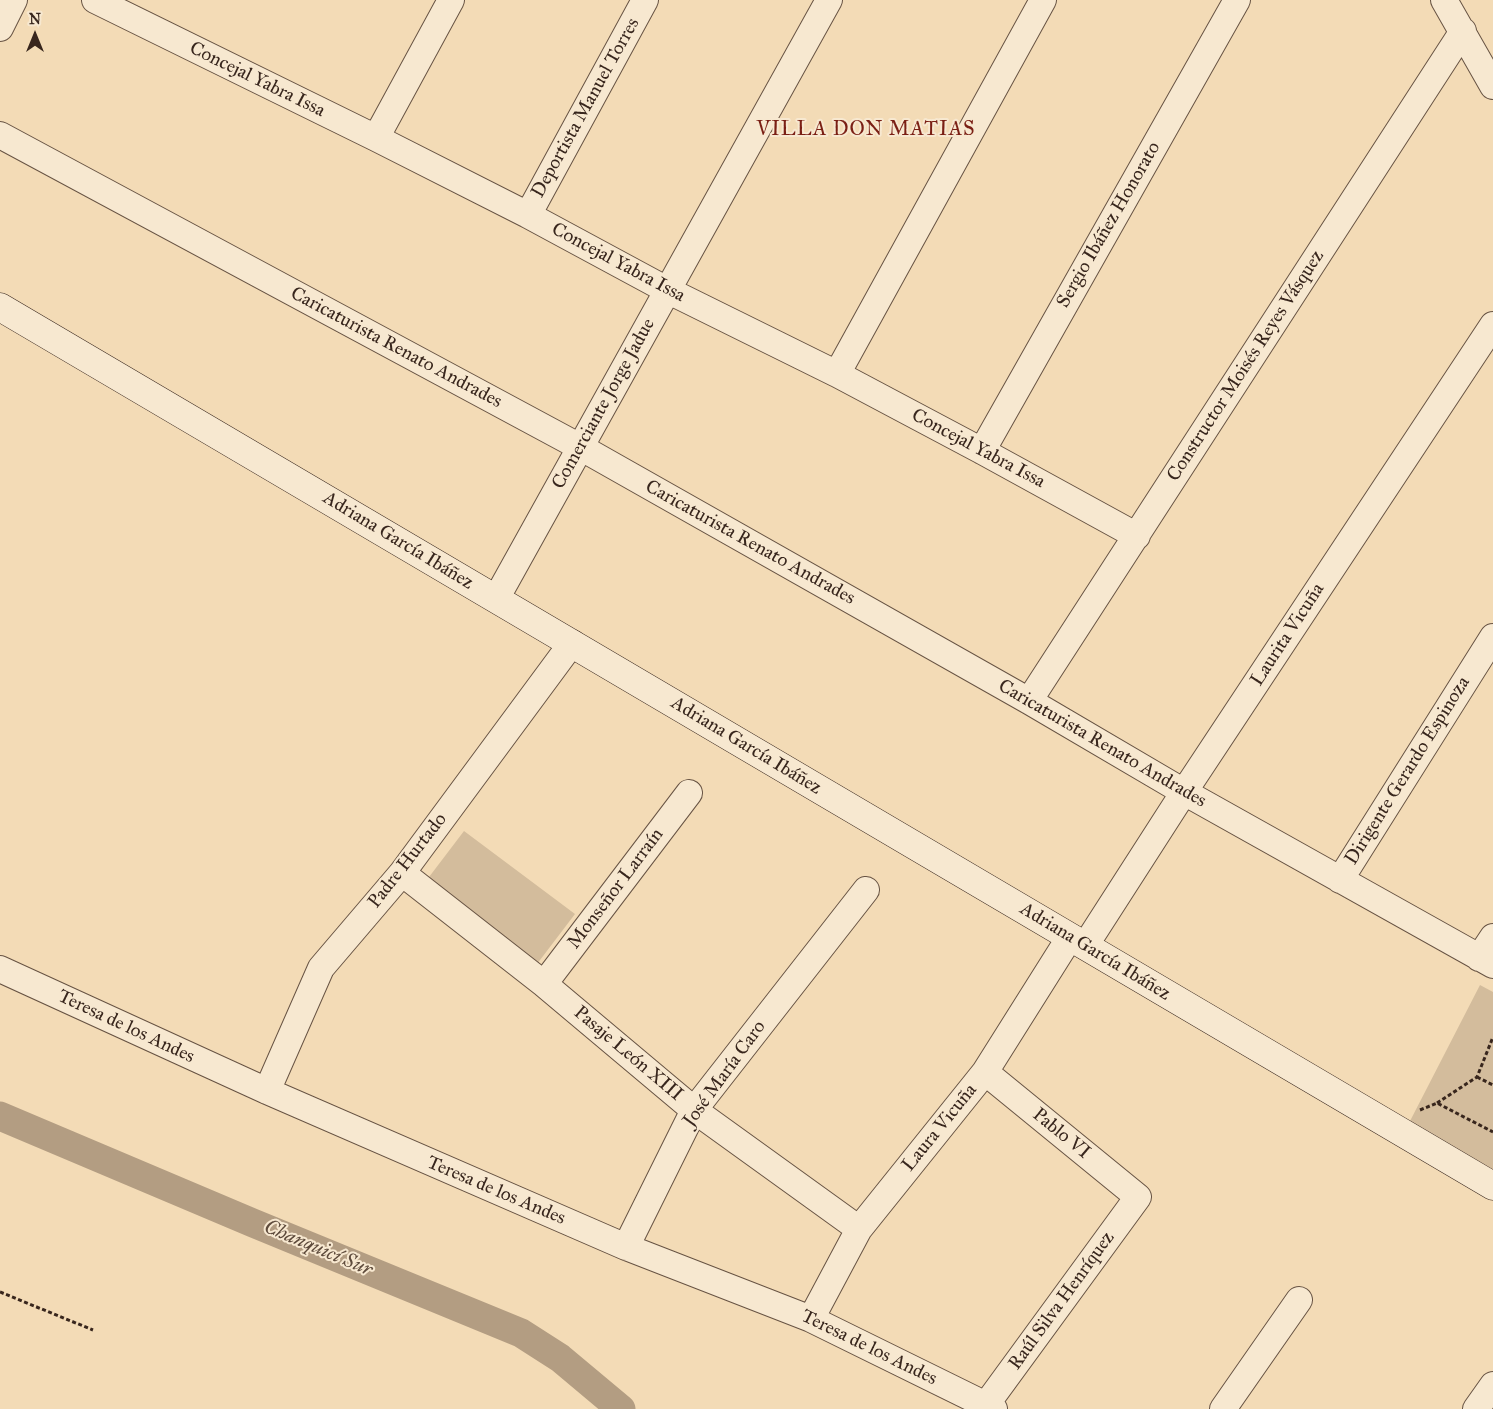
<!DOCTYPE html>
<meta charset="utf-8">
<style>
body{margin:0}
#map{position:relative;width:1493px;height:1409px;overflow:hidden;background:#f3dbb6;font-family:"IM FELL Great Primer",serif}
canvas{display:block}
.north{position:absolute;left:10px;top:10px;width:50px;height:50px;-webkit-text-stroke:4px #f7e8d0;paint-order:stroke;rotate:0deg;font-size:14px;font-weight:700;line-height:20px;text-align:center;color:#38261d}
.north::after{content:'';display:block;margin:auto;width:18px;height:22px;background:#38261d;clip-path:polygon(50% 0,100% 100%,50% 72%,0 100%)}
</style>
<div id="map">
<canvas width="1493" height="1409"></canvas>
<div class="north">N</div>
</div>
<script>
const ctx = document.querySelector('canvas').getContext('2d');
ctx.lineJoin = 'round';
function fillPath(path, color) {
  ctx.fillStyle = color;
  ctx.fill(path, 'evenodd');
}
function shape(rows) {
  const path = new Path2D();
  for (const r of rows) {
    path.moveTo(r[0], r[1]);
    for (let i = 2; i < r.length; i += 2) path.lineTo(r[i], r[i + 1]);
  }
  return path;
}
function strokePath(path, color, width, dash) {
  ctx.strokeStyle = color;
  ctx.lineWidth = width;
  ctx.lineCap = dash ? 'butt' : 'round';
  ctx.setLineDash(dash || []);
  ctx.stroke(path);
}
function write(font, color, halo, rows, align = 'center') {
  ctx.font = font + ' "IM FELL Great Primer",serif';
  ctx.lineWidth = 4;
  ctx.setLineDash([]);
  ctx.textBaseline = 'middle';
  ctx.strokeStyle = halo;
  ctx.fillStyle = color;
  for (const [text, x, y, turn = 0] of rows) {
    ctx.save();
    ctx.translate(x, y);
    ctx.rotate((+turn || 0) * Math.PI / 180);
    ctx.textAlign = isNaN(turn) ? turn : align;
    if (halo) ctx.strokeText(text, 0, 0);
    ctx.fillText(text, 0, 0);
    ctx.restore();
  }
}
const green = shape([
 [464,831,575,914,537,964,426,881],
 [1480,985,1493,992,1493,1169,1409,1123]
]);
const canal = shape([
 [0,1116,253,1223,521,1333,560,1358,621,1409]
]);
const path = shape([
 [1477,1077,1493,1085],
 [1437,1103,1477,1077,1493,1037],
 [1420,1110,1437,1103,1493,1132],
 [0,1292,93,1330]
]);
const street = shape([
 [95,0,376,138,528,215,667,290,837,374,982,451,1137,536],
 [1444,0,1493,86],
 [0,28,14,0],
 [0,135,580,447,1029,701,1184,792,1493,965],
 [376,138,451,0],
 [528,215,645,0],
 [837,374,1043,0],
 [982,451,1237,0],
 [496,599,829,0],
 [1029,701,1463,31],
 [402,873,544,984,694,1110,859,1229],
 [1340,880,1493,637],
 [1085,946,1184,792,1493,325],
 [1479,958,1493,937],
 [0,969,267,1091,626,1247,811,1319,994,1409],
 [544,984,689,793],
 [985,1072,1138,1197,986,1405],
 [267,1091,321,968,402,873,572,643],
 [626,1247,694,1110,866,890],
 [811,1319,859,1229,985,1072,1070,937],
 [1223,1409,1299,1300],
 [1476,1409,1493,1385]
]);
const secondary = shape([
 [0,307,1493,1186]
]);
const streetNames = [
 ["Concejal Yabra Issa",257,80,26],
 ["Deportista Manuel Torres",586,108,-61],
 ["Sergio Ibáñez Honorato",1109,225,-60],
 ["Concejal Yabra Issa",618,263,28],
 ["Caricaturista Renato Andrades",396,348,28],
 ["Constructor Moisés Reyes Vásquez",1246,366,-57],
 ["Comerciante Jorge Jadue",604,404,-61],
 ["Concejal Yabra Issa",978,449,28],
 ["Adriana García Ibáñez",398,541,31],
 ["Caricaturista Renato Andrades",750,543,29],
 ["Laurita Vicuña",1288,635,-57],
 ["Caricaturista Renato Andrades",1102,744,30],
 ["Adriana García Ibáñez",746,746,31],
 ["Dirigente Gerardo Espinoza",1408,771,-58],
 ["Padre Hurtado",408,861,-52],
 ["Monseñor Larraín",616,889,-53],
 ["Adriana García Ibáñez",1095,952,31],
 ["Teresa de los Andes",126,1027,25],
 ["Pasaje León XIII",628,1054,40],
 ["José María Caro",725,1074,-54],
 ["Laura Vicuña",940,1128,-51],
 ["Pablo VI",1061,1134,39],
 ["Teresa de los Andes",496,1191,23],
 ["Raúl Silva Henríquez",1062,1301,-54],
 ["Teresa de los Andes",869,1348,26]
];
const neighbourhoodNames = [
 ["VILLA DON MATIAS",866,130]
];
const waterNames = [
 ["Chanquicí Sur",318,1249,23]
];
fillPath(green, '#d3bc9c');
strokePath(canal, '#b39d82', 29);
strokePath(street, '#675343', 28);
strokePath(secondary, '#38261d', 29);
strokePath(path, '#38261d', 3, [4, 2.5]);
strokePath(street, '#f7e8d0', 26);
strokePath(secondary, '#f7e8d0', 28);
write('19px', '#38261d', '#f7e8d0', streetNames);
ctx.letterSpacing = '1px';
write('20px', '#7a1f14', '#f7e8d0', neighbourhoodNames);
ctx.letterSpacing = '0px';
write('italic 20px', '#5d4a3b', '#f7e8d0', waterNames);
</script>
